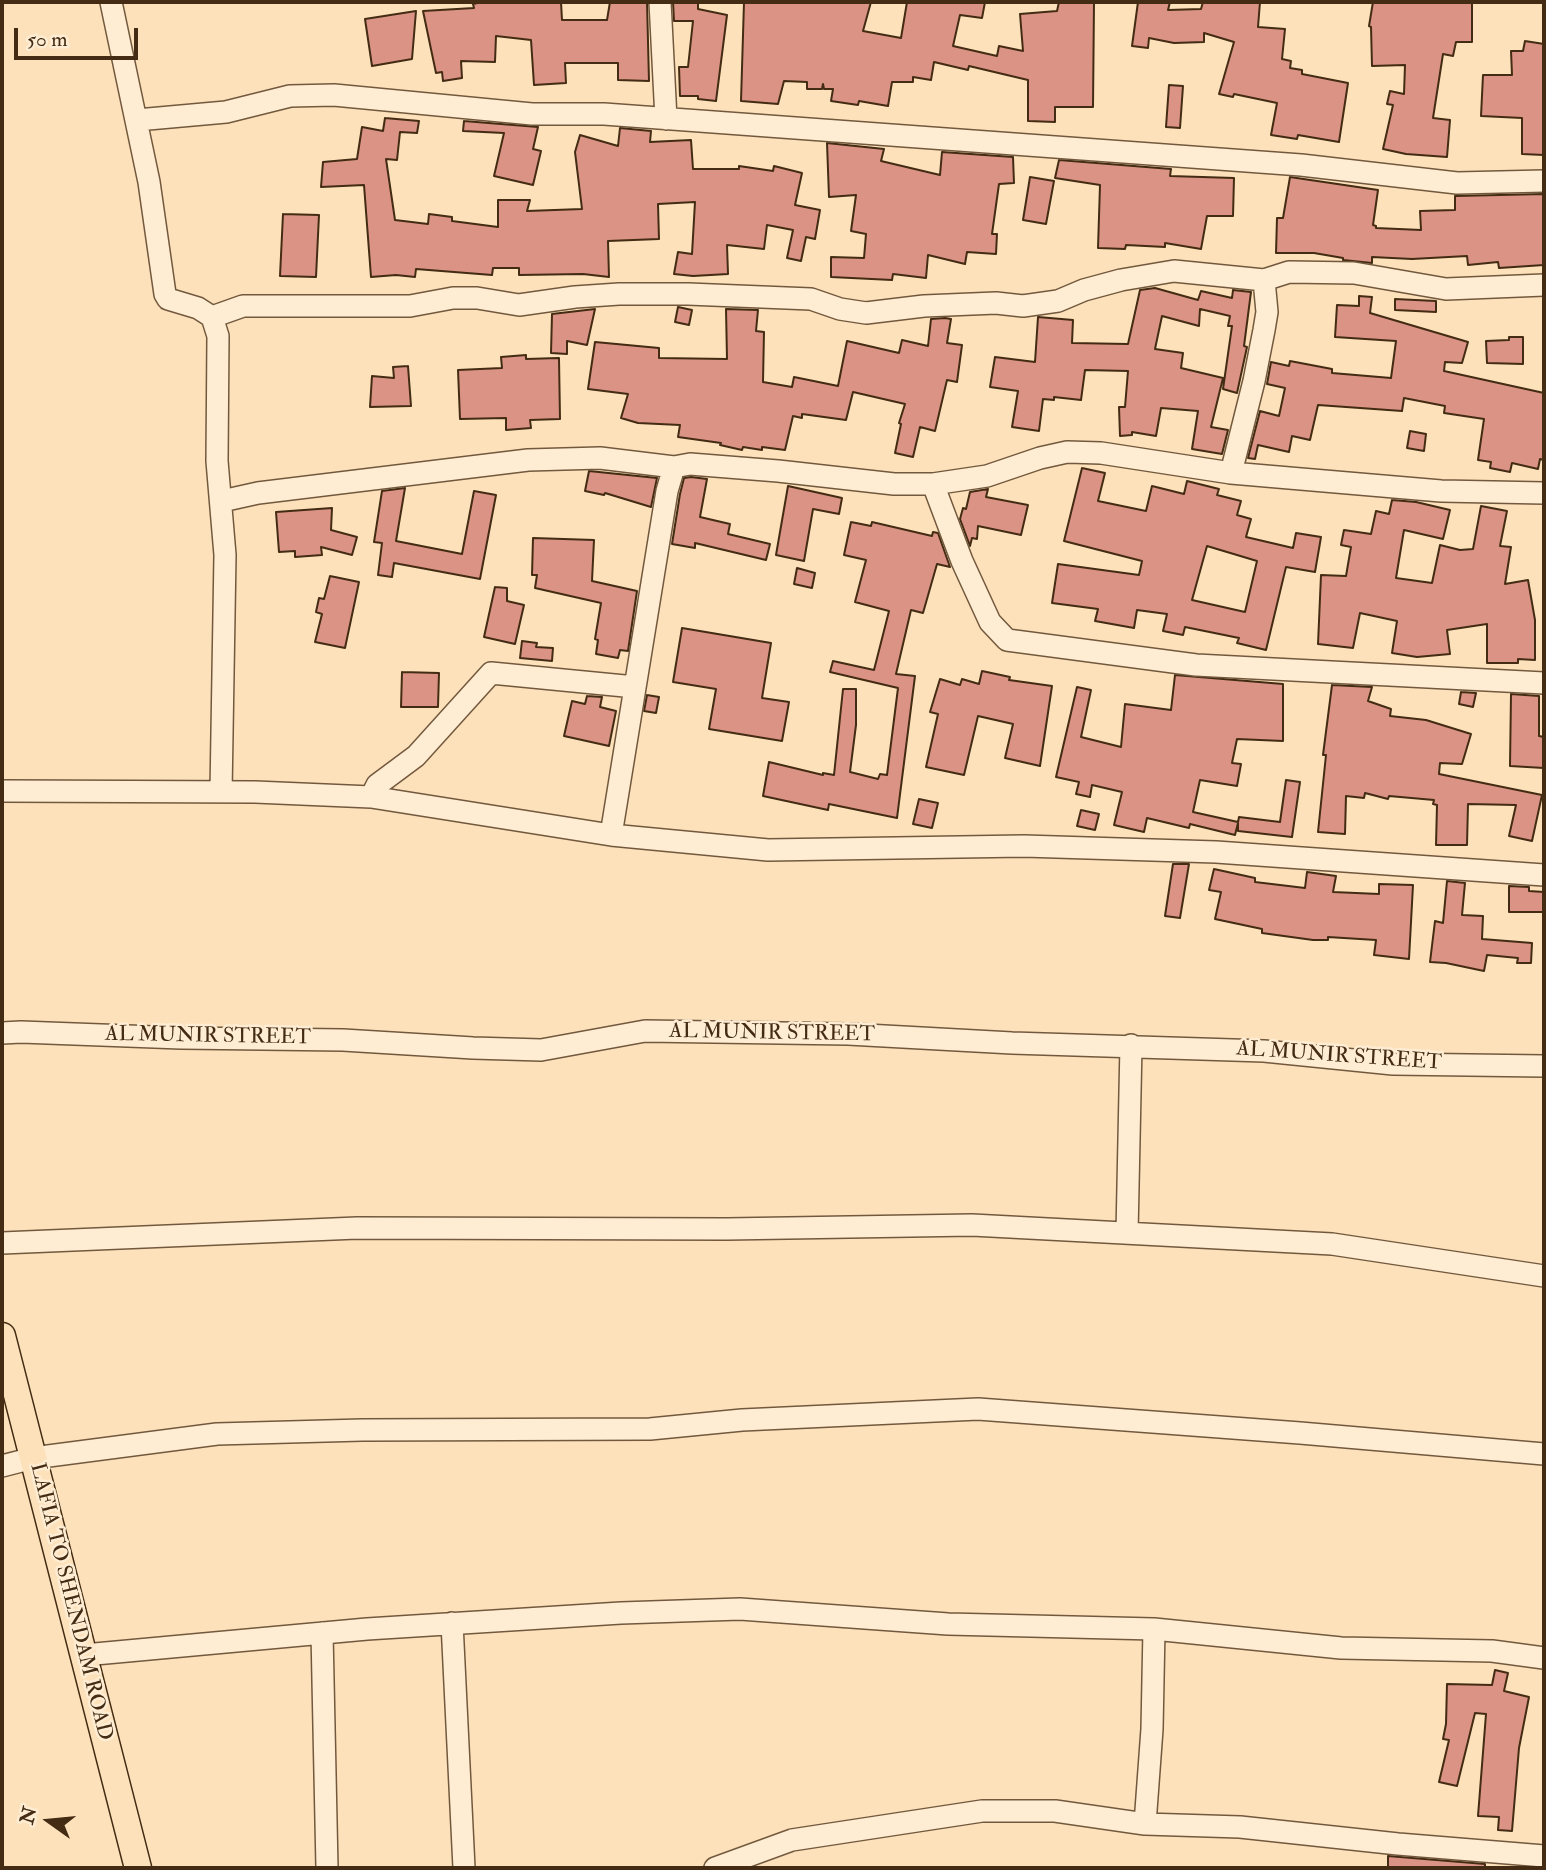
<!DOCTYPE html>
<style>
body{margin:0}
#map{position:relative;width:1546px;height:1870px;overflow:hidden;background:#fde1bb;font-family:"IM FELL Double Pica",serif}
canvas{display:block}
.frame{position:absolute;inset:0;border:4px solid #432c13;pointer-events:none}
.north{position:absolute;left:14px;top:1786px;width:70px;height:70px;-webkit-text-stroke:5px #feecd3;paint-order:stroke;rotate:285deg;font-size:19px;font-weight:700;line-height:28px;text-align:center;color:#432c13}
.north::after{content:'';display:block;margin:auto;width:24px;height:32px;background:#432c13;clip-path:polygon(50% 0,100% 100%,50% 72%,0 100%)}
.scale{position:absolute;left:14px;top:28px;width:124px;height:32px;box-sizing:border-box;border:4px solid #432c13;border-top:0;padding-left:9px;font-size:21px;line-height:24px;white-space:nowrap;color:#432c13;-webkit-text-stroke:5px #feecd3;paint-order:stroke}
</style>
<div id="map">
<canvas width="1546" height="1870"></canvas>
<div class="frame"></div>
<div class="north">N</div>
<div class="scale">50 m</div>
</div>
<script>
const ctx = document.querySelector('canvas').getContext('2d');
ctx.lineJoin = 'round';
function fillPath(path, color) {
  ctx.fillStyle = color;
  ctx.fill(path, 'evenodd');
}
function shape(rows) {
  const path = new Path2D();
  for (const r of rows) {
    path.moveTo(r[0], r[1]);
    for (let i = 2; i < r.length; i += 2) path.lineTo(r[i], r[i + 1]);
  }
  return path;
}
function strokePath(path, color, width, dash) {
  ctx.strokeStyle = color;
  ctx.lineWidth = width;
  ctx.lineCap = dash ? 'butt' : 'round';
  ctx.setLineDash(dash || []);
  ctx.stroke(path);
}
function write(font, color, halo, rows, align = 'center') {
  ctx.font = font + ' "IM FELL Double Pica",serif';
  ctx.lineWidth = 5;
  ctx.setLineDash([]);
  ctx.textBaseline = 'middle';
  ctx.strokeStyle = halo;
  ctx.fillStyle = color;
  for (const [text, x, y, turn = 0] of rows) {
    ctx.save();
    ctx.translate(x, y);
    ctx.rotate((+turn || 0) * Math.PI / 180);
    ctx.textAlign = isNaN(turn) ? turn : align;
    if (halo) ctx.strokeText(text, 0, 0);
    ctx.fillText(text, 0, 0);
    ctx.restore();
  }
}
const building = shape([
 [482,2,561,2,562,20,607,20,610,2,647,2,649,81,618,80,618,63,565,63,566,83,534,85,531,40,496,36,495,62,461,61,462,78,443,81,442,72,436,73,423,11,474,8,473,4,482,2],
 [673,2,698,2,698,9,727,15,716,101,698,99,698,96,680,96,679,67,688,67,693,21,674,21,673,2],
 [744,2,871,2,863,31,901,38,907,2,985,2,982,18,960,15,953,46,997,56,999,46,1023,51,1020,14,1057,11,1059,2,1094,2,1093,107,1055,107,1055,122,1028,121,1028,80,969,66,968,70,934,62,931,80,913,77,913,82,892,82,888,106,859,101,858,105,831,101,833,89,824,89,823,84,822,89,807,89,807,82,784,81,778,104,741,101,744,2],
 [1138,2,1170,2,1168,10,1201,9,1203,2,1260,2,1258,27,1285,29,1282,59,1291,61,1290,68,1302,70,1302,74,1348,83,1339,142,1298,135,1297,139,1271,135,1277,103,1234,94,1233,97,1219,94,1234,42,1204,33,1204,42,1174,43,1149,38,1148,48,1132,46,1138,2],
 [1373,2,1472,2,1472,42,1456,42,1453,56,1443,54,1433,118,1450,120,1447,157,1406,154,1383,149,1393,105,1387,104,1390,91,1404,94,1405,65,1372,66,1371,27,1369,26,1373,2],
 [416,11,412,59,372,66,365,19,416,11],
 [1525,41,1544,44,1544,155,1522,154,1522,118,1481,116,1483,75,1512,75,1511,51,1523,51,1525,41],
 [1169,85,1183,86,1180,128,1166,127,1169,85],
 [385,118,419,121,417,133,400,132,397,160,386,159,395,220,428,224,429,214,452,217,452,221,498,227,498,200,530,200,527,211,582,209,575,152,580,135,618,146,620,128,651,131,650,142,691,140,693,169,739,169,739,166,773,171,774,166,802,173,795,205,820,210,815,239,806,237,801,261,787,258,793,230,767,225,764,249,727,245,728,274,693,276,674,274,678,252,692,254,695,202,658,204,659,239,608,241,609,277,583,274,519,275,519,268,493,268,492,275,416,269,415,277,396,275,371,277,364,185,321,187,323,162,357,159,362,127,383,131,385,118],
 [464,121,538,127,533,149,541,151,533,185,494,176,504,133,463,131,464,121],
 [827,143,884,149,881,161,940,175,942,152,1013,157,1014,183,999,184,992,234,997,234,996,254,967,252,965,264,928,255,926,278,893,274,892,280,831,277,831,257,864,258,866,234,851,231,856,195,829,197,827,143],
 [1059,160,1171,169,1170,176,1234,178,1233,216,1207,216,1201,249,1165,243,1165,247,1126,245,1125,249,1098,248,1100,185,1055,178,1059,160],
 [1030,177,1054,181,1046,224,1023,220,1030,177],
 [1290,177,1378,190,1373,225,1376,226,1376,228,1421,230,1420,211,1455,210,1455,196,1544,194,1544,265,1499,268,1498,262,1468,265,1467,256,1412,259,1372,257,1372,263,1343,260,1343,258,1314,253,1276,253,1277,218,1283,218,1290,177],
 [283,214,319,215,316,277,280,276,283,214],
 [1155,288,1198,300,1201,291,1232,298,1233,290,1251,292,1244,346,1247,347,1237,393,1223,389,1232,326,1228,326,1230,316,1200,309,1199,326,1162,316,1155,349,1183,353,1181,368,1223,378,1211,427,1228,430,1222,454,1192,449,1198,411,1161,408,1156,436,1132,432,1132,435,1120,436,1119,407,1125,407,1128,371,1085,370,1081,400,1054,397,1054,400,1043,399,1039,431,1012,427,1018,391,990,387,995,357,1035,362,1038,317,1073,320,1072,343,1128,344,1140,290,1155,288],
 [1359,296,1372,297,1370,313,1468,342,1462,363,1445,362,1444,371,1544,393,1544,460,1540,459,1538,469,1512,463,1510,472,1490,468,1491,462,1478,460,1484,419,1444,413,1445,406,1404,398,1402,411,1318,405,1310,440,1292,436,1289,452,1258,445,1255,459,1248,458,1260,411,1279,416,1285,388,1267,384,1271,362,1289,366,1290,361,1332,369,1332,373,1391,378,1396,341,1335,337,1337,305,1359,306,1359,296],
 [1395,299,1436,301,1436,312,1395,310,1395,299],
 [678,307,692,310,689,325,675,322,678,307],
 [595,309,587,345,567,341,567,354,551,353,552,314,595,309],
 [726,309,758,310,756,331,764,332,763,382,792,387,794,377,838,386,847,341,899,353,902,340,928,346,931,319,945,318,951,319,947,343,962,345,957,382,947,380,935,431,920,427,913,457,895,453,901,424,899,423,905,404,853,392,846,420,802,414,802,418,793,416,785,450,762,447,762,450,743,447,742,450,720,445,721,443,678,437,680,425,638,423,621,418,628,394,588,389,595,342,659,348,659,358,727,359,726,309],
 [1509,337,1523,337,1523,364,1487,363,1486,341,1509,340,1509,337],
 [526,355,526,359,559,358,560,419,530,420,531,428,506,430,506,418,460,419,458,370,502,368,501,357,526,355],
 [408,366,411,406,370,407,372,376,394,378,393,367,408,366],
 [1410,431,1426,434,1424,451,1407,448,1410,431],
 [1082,468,1105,473,1098,501,1146,511,1152,486,1184,494,1187,481,1219,489,1217,495,1241,501,1237,515,1251,519,1246,537,1293,548,1296,533,1321,537,1315,572,1286,567,1266,650,1237,643,1239,638,1185,627,1183,635,1163,631,1167,614,1137,610,1134,628,1095,621,1098,609,1052,603,1058,564,1139,575,1142,561,1064,541,1082,468],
 [1207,546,1257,561,1245,612,1192,600,1207,546],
 [589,471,657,478,651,507,605,493,604,495,585,491,589,471],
 [691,477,707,479,700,517,730,524,728,534,770,544,766,560,695,543,695,548,672,544,680,494,684,478,691,477],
 [788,486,842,498,839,514,813,509,804,561,776,555,788,486],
 [405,488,396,541,462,554,474,491,496,495,480,579,394,563,392,577,378,575,382,543,374,542,382,491,405,488],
 [988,489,986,497,1028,505,1021,535,978,526,977,539,972,538,970,546,960,519,963,508,966,509,970,492,988,489],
 [1392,500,1416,502,1450,510,1443,539,1404,530,1396,578,1432,583,1440,545,1460,550,1473,549,1481,506,1507,511,1500,546,1511,547,1505,584,1528,580,1535,620,1535,660,1518,659,1518,663,1487,663,1487,624,1447,630,1450,654,1417,657,1392,653,1397,621,1360,613,1353,648,1318,644,1321,575,1346,576,1351,547,1341,545,1344,530,1371,534,1376,511,1389,514,1392,500],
 [332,508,331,530,357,537,352,555,321,547,322,555,295,557,295,551,279,552,276,512,332,508],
 [851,522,871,526,872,522,932,536,933,532,938,533,950,567,937,564,923,613,911,610,896,674,915,676,897,818,829,804,828,810,763,796,769,762,823,775,823,773,834,775,843,689,856,689,856,725,850,772,878,779,880,774,887,775,898,688,830,672,833,661,874,670,889,611,855,602,866,560,844,555,851,522],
 [533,538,594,540,592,581,637,591,628,651,620,650,618,658,596,654,598,640,595,639,601,603,535,588,537,575,532,575,533,538],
 [797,568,815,573,812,588,794,584,797,568],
 [330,576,359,582,345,648,315,642,322,614,316,612,319,598,324,599,330,576],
 [495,587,507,588,507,601,524,605,515,644,484,637,495,587],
 [682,628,771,643,762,698,789,702,782,741,709,729,716,689,673,682,682,628],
 [522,641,537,643,536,647,553,648,552,661,520,658,522,641],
 [982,671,1010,677,1009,680,1052,686,1040,766,1005,758,1013,724,978,716,964,775,926,767,938,714,930,712,940,679,960,685,962,679,979,684,982,671],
 [402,672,439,673,438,707,401,707,402,672],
 [1175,675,1283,684,1283,741,1237,739,1232,763,1241,764,1237,786,1200,780,1193,812,1238,822,1239,817,1280,822,1286,780,1300,782,1292,837,1238,831,1238,823,1235,835,1190,824,1189,828,1147,818,1144,832,1114,825,1122,792,1092,785,1090,797,1076,794,1079,782,1056,777,1077,687,1091,690,1081,737,1121,747,1125,704,1171,710,1175,675],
 [1332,685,1372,687,1368,701,1391,709,1390,716,1426,720,1471,734,1462,764,1440,763,1439,774,1542,795,1532,841,1509,836,1516,805,1468,804,1467,845,1436,845,1437,805,1433,804,1434,800,1389,796,1388,799,1365,793,1364,798,1346,796,1345,834,1318,832,1326,755,1323,755,1332,685],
 [1461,692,1476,693,1473,707,1459,704,1461,692],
 [1511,694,1539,696,1539,736,1544,737,1544,768,1510,766,1511,694],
 [647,695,659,697,656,713,644,711,647,695],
 [587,696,602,697,600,707,616,711,609,746,564,736,572,701,585,704,587,696],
 [919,799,938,803,932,828,913,824,919,799],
 [1081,810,1099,814,1095,830,1077,826,1081,810],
 [1173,864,1189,864,1180,918,1165,916,1173,864],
 [1214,869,1255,878,1255,882,1305,888,1307,872,1336,876,1333,892,1379,894,1379,884,1413,885,1409,959,1374,955,1376,940,1328,937,1328,940,1313,940,1262,933,1262,929,1215,919,1221,892,1209,890,1214,869],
 [1447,881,1465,883,1462,915,1483,916,1482,939,1532,943,1531,963,1517,963,1518,958,1487,955,1484,971,1446,963,1430,962,1435,921,1443,923,1447,881],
 [1509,886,1529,887,1529,891,1544,892,1544,912,1509,912,1509,886],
 [1495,1670,1508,1673,1504,1691,1529,1697,1519,1748,1512,1831,1498,1830,1499,1817,1478,1816,1486,1714,1475,1713,1457,1786,1439,1782,1449,1740,1443,1739,1446,1724,1447,1684,1492,1685,1495,1670],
 [1388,1856,1485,1864,1485,1868,1388,1868,1388,1856]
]);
const minor = shape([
 [111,2,149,182,165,294,168,299,198,308,212,317,218,336,217,461,225,555,221,792],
 [660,2,666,119],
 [137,120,226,112,290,96,334,95,532,114,604,114,1301,165,1457,183,1544,181],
 [212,317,243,306,410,306,453,298,477,298,519,305,575,297,619,294,688,294,811,299,840,309,866,313,924,306,996,303,1023,306,1058,301,1084,290,1121,280,1174,271,1264,280,1289,272,1354,273,1446,289,1544,285],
 [1231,473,1254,381,1264,330,1267,312,1264,280],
 [933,484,962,561,990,622,1007,640,1196,665,1544,683],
 [222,501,258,493,528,460,600,458,674,467],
 [2,791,255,792,371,797,611,835,768,850,1024,846,1216,852,1544,875],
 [371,797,377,785,416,756,491,673,635,687],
 [611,835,667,491,674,467,690,464,778,471,894,484,933,484,987,476,1040,458,1067,452,1101,453,1231,473,1441,491,1544,493],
 [2,1033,21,1032,181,1038,343,1040,473,1048,541,1050,645,1031,848,1034,1012,1043,1264,1051,1393,1064,1544,1066],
 [1127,1233,1131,1045],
 [2,1243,357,1228,727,1229,972,1225,1332,1244,1544,1276],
 [2,1466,33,1458,217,1434,362,1430,650,1429,742,1420,978,1409,1300,1433,1544,1454],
 [452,1623,464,1868],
 [322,1633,327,1868],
 [84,1655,367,1629,621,1613,740,1609,948,1624,1154,1629,1341,1648,1492,1651,1544,1658],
 [1145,1824,1152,1729,1154,1629],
 [715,1868,792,1840,982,1811,1055,1811,1145,1824,1240,1827,1398,1844,1544,1856]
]);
const major = shape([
 [2,1336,138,1868]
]);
const streetNames = [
 ["AL MUNIR STREET",772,1034,1],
 ["AL MUNIR STREET",208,1037,1],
 ["AL MUNIR STREET",1339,1057,4],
 ["LAFIA TO SHENDAM ROAD",70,1602,76]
];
fillPath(building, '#da9384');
strokePath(building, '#432c13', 2);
strokePath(minor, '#72593d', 24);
strokePath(major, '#432c13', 29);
strokePath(minor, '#feecd3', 21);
strokePath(major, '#fde1bb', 26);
write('21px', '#432c13', '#feecd3', streetNames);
</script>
